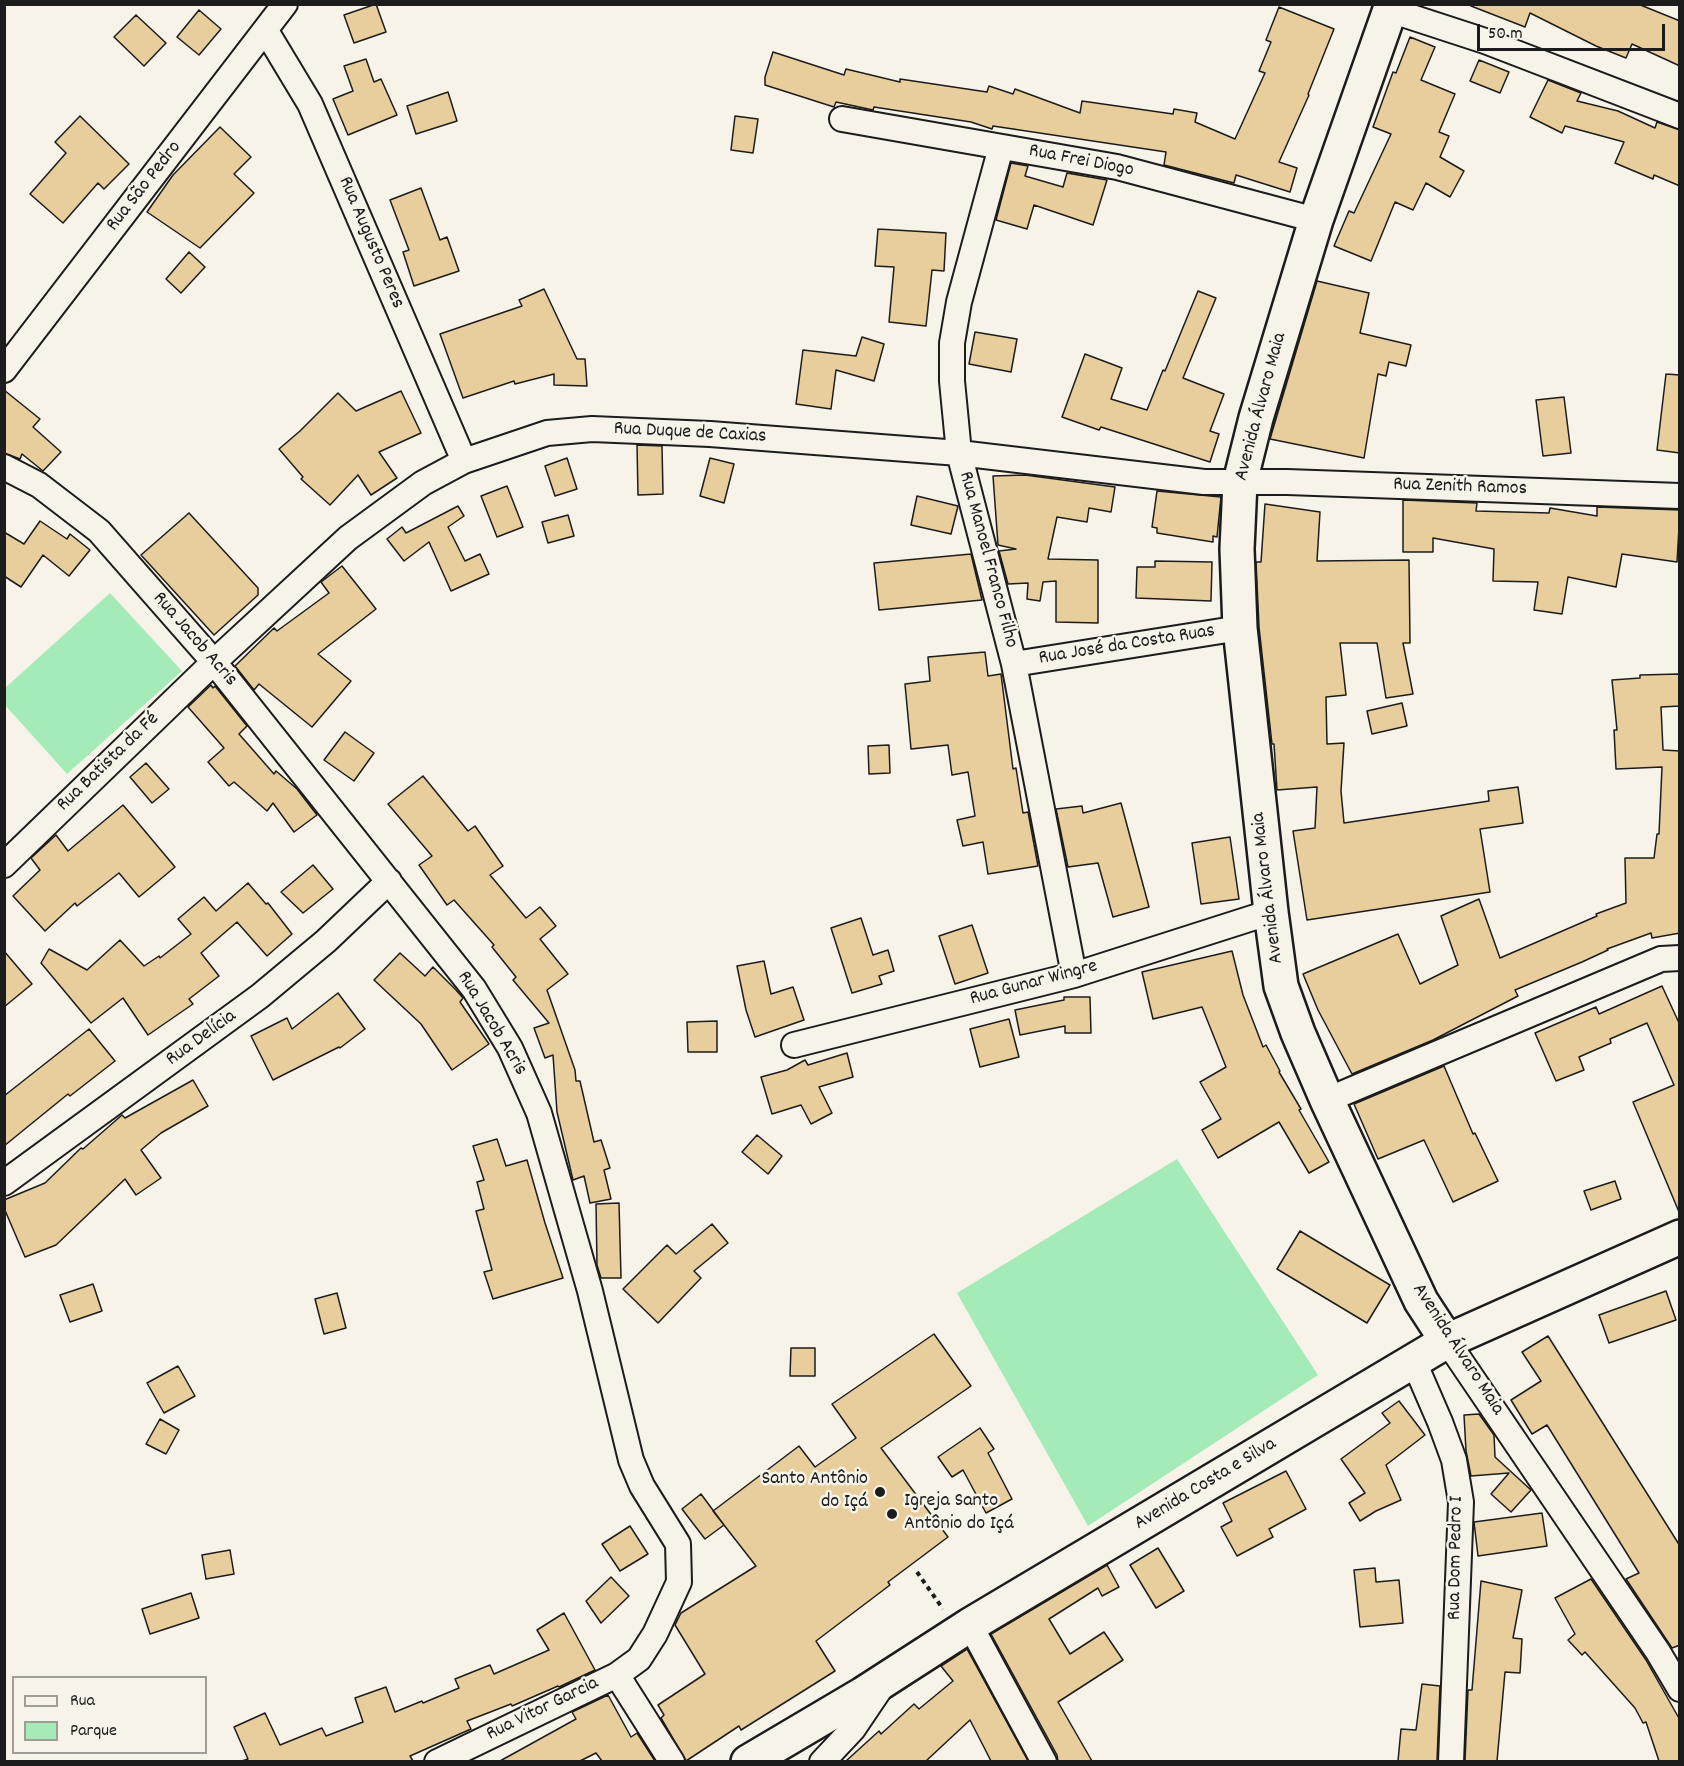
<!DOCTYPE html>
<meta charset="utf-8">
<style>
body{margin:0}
#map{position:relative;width:1684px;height:1766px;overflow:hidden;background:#f7f3e8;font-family:Dekko,sans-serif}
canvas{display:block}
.frame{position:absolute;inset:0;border:6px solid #1c1c1c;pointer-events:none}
.legend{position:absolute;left:12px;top:1676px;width:195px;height:78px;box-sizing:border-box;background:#f7f3e8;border:2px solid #9f9d96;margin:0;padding:8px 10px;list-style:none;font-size:18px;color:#1c1c1c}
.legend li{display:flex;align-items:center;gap:12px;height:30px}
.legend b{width:30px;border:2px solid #9f9d96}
.scale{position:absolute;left:1477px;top:24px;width:188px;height:27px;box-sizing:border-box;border:3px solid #1c1c1c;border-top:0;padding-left:8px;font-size:18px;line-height:21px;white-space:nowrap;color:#1c1c1c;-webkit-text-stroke:4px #f7f3e8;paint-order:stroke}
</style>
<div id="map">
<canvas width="1684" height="1766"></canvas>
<div class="frame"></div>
<ul class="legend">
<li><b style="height:8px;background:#f7f3e8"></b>Rua</li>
<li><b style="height:16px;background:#a4ebb8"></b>Parque</li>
</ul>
<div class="scale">50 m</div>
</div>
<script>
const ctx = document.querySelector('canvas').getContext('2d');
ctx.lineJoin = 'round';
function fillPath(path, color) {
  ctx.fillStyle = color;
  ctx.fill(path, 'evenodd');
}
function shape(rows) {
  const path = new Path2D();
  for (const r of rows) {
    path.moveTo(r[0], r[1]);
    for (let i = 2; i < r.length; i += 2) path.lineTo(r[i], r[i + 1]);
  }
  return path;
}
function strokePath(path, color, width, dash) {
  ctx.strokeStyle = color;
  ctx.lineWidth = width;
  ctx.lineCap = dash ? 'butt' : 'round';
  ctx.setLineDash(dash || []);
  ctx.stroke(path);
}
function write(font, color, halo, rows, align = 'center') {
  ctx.font = font + ' Dekko,sans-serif';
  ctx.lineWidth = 5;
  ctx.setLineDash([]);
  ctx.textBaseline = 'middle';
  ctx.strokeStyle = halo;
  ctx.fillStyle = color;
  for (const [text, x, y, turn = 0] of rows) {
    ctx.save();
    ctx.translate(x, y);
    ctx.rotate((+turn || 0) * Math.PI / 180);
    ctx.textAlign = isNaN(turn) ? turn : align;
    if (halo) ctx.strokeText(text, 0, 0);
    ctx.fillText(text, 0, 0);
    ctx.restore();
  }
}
const green = shape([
 [110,593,182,671,67,774,5,705,5,688],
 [1177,1159,1318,1375,1088,1526,957,1293]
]);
const building = shape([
 [376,4,386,32,354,43,344,15,376,4],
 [1471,4,1638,4,1680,21,1680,66,1632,44,1626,58,1596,46,1530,13,1525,27,1471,6,1471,4],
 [1279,7,1334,29,1308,94,1309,95,1279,162,1297,168,1290,192,1236,175,1234,183,1164,165,1166,152,993,126,992,129,971,122,874,107,873,110,836,102,834,107,765,85,765,77,773,52,844,75,846,69,900,82,900,79,987,92,989,86,1013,94,1015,89,1080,113,1082,101,1173,114,1174,109,1197,113,1195,122,1235,139,1265,73,1259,71,1271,42,1266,40,1279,7],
 [199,10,221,29,199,55,177,37,199,10],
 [136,15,166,43,144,66,114,37,136,15],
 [1410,37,1435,47,1421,80,1455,94,1439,132,1449,136,1440,157,1464,171,1450,197,1426,183,1413,210,1395,202,1371,261,1334,246,1349,211,1354,213,1391,134,1373,127,1393,72,1396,73,1410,37],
 [366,59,374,82,381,79,397,115,348,135,333,99,353,91,344,66,366,59],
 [1479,60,1509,72,1500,93,1470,81,1479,60],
 [1548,80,1581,93,1577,101,1618,111,1655,128,1657,122,1680,130,1680,186,1654,175,1653,179,1615,163,1624,142,1565,126,1562,133,1530,117,1548,80],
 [448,92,457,121,416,134,407,106,448,92],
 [80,116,129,164,104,189,98,183,63,223,30,194,66,153,55,142,80,116],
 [735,116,758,119,753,153,731,150,735,116],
 [220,127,251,157,234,174,254,193,200,248,147,212,173,175,220,127],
 [1011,163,1028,166,1025,176,1063,187,1067,173,1107,180,1093,225,1034,205,1027,229,996,220,1011,163],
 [421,188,440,240,447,237,459,271,414,286,403,252,409,250,390,200,421,188],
 [878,229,946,233,944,271,932,270,926,326,889,322,894,267,875,266,878,229],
 [189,252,205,267,181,293,166,279,189,252],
 [1317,281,1369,293,1360,333,1411,345,1406,366,1389,362,1386,376,1378,374,1364,458,1270,439,1317,281],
 [544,289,577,359,585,359,587,386,554,385,554,374,515,384,514,381,463,398,440,334,522,306,519,300,544,289],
 [1198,291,1216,298,1183,378,1224,394,1210,431,1219,434,1210,462,1101,427,1099,430,1062,417,1085,354,1122,368,1111,399,1147,410,1163,370,1165,371,1198,291],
 [975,332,1017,339,1011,372,969,364,975,332],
 [862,337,884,344,874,381,836,370,831,409,796,404,803,350,856,356,862,337],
 [1666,374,1680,375,1680,453,1657,450,1666,374],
 [4,390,40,419,33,427,61,452,43,471,22,454,20,459,4,453,4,390],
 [401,391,421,433,379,452,397,478,371,495,358,475,330,505,301,479,303,477,279,449,300,431,338,393,356,411,401,391],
 [1564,397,1571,453,1543,456,1536,400,1564,397],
 [637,445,662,446,663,494,638,495,637,445],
 [567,458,577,489,555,496,545,466,567,458],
 [710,458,734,464,724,503,700,496,710,458],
 [1025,475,1115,487,1111,512,1089,508,1087,522,1057,517,1048,559,1098,560,1098,623,1056,622,1056,581,1043,582,1040,601,1027,599,1028,583,1008,584,999,551,1016,549,998,545,993,476,1025,475],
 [507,486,523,527,497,537,481,496,507,486],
 [1157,491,1221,497,1217,537,1213,536,1213,542,1157,533,1157,528,1152,527,1157,491],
 [917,496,958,506,951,534,911,525,917,496],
 [1403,500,1477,503,1476,511,1549,513,1550,508,1597,516,1597,507,1680,510,1677,562,1622,554,1616,587,1568,577,1562,614,1534,610,1538,582,1493,581,1494,549,1433,538,1433,552,1403,552,1403,500],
 [1265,504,1320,512,1317,561,1409,560,1410,643,1403,643,1413,694,1386,698,1377,643,1340,643,1346,695,1326,697,1327,744,1344,743,1341,791,1344,823,1489,801,1488,791,1518,787,1523,823,1480,829,1490,892,1307,920,1293,831,1315,828,1317,787,1277,790,1274,744,1272,744,1259,627,1256,562,1261,562,1265,504],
 [458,506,464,516,448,527,465,561,480,554,489,574,451,591,429,542,404,561,387,539,402,527,406,533,458,506],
 [189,513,258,588,258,595,214,635,141,555,189,513],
 [568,515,574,536,548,543,542,522,568,515],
 [40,521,67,539,70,534,90,550,69,576,43,555,21,587,4,576,4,532,24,544,40,521],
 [971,554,982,600,879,610,874,563,971,554],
 [1155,561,1212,562,1211,601,1136,598,1137,567,1155,567,1155,561],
 [342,566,376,609,318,654,351,681,312,727,259,684,254,690,235,666,274,628,277,631,329,593,321,582,342,566],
 [985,652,988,676,1001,674,1013,769,1016,768,1023,813,1028,812,1038,866,988,874,983,842,963,846,957,820,975,816,968,772,952,775,948,745,911,749,905,684,930,681,928,657,985,652],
 [1680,674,1680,706,1661,707,1663,750,1680,751,1680,933,1652,938,1651,933,1607,949,1608,950,1582,962,1515,990,1518,996,1433,1040,1352,1074,1318,1010,1303,974,1398,934,1420,984,1458,965,1441,916,1479,899,1500,958,1597,916,1596,914,1626,903,1625,858,1654,858,1657,834,1659,834,1662,767,1616,769,1614,730,1617,730,1612,680,1640,678,1640,675,1680,674],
 [211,685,213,688,215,686,247,726,239,734,274,774,276,771,297,789,317,815,294,832,273,803,267,811,234,782,229,786,208,762,224,748,188,707,211,685],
 [1402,703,1407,726,1372,734,1367,711,1402,703],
 [345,732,374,753,354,781,324,760,345,732],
 [889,745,890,773,869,774,868,746,889,745],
 [146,763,169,789,152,803,130,777,146,763],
 [423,776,468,831,475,826,503,866,490,875,526,918,540,907,556,926,540,939,568,974,547,990,575,1070,576,1081,580,1081,594,1142,601,1140,610,1168,604,1170,611,1199,590,1203,584,1176,573,1180,557,1112,553,1055,545,1058,534,1028,549,1023,513,980,516,977,492,947,494,945,454,900,447,905,419,865,432,856,388,804,423,776],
 [1121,803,1149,907,1113,917,1098,863,1068,867,1056,809,1082,806,1083,813,1121,803],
 [123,805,175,867,139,897,119,873,77,906,75,903,45,931,13,896,40,870,31,858,56,835,68,851,123,805],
 [1230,837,1239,899,1201,904,1192,843,1230,837],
 [313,865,333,889,303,913,281,892,313,865],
 [248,883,266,904,268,903,292,934,267,956,237,922,201,953,219,976,189,999,193,1004,148,1035,123,998,91,1023,41,963,49,949,87,970,120,940,144,966,159,956,160,958,191,934,178,919,204,897,216,911,248,883],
 [861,918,873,955,888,950,894,971,879,976,882,984,852,993,831,928,861,918],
 [972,925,988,973,955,984,939,936,972,925],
 [4,951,32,984,4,1007,4,951],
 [1232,951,1243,995,1263,1047,1266,1045,1280,1071,1279,1072,1301,1109,1299,1110,1329,1162,1309,1173,1279,1122,1218,1158,1202,1130,1221,1119,1200,1082,1226,1067,1202,1007,1153,1019,1142,972,1232,951],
 [400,953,425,976,433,967,456,990,463,998,460,1002,489,1044,452,1070,421,1024,374,980,400,953],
 [764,961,771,994,793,987,804,1020,755,1037,746,1010,737,966,764,961],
 [1662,986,1680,1025,1679,1212,1633,1102,1674,1085,1647,1023,1610,1039,1611,1043,1579,1057,1584,1070,1556,1081,1535,1033,1596,1007,1599,1014,1662,986],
 [338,993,365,1029,340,1048,339,1047,273,1080,251,1036,287,1018,292,1029,338,993],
 [1064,997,1090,997,1091,1033,1065,1033,1065,1026,1020,1035,1015,1010,1064,1000,1064,997],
 [1009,1019,1019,1057,980,1067,970,1029,1009,1019],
 [717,1021,717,1052,688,1052,687,1022,717,1021],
 [89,1029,115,1061,70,1096,68,1094,4,1146,4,1096,89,1029],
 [847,1053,853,1077,819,1087,832,1113,811,1124,801,1105,772,1114,761,1077,787,1070,805,1060,808,1065,847,1053],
 [1444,1066,1473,1134,1475,1133,1498,1181,1453,1202,1424,1140,1378,1159,1354,1104,1444,1066],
 [193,1080,208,1106,161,1133,141,1150,161,1178,136,1195,125,1179,56,1245,25,1257,4,1208,4,1200,45,1183,81,1148,83,1149,122,1115,125,1118,193,1080],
 [757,1135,782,1156,768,1174,742,1152,757,1135],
 [497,1139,506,1166,527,1160,545,1223,563,1278,493,1299,484,1272,492,1270,476,1211,484,1209,477,1182,484,1180,473,1146,497,1139],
 [1615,1181,1621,1199,1591,1210,1584,1191,1615,1181],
 [619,1203,621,1278,601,1278,597,1265,596,1204,619,1203],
 [712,1224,728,1243,694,1271,701,1278,658,1323,623,1289,667,1245,676,1254,712,1224],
 [1300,1231,1390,1285,1367,1323,1277,1269,1300,1231],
 [93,1284,102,1311,70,1322,60,1295,93,1284],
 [1666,1291,1676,1320,1609,1343,1599,1315,1666,1291],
 [337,1293,346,1328,324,1334,315,1299,337,1293],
 [934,1334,971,1386,881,1448,948,1537,888,1582,890,1585,816,1641,835,1671,741,1730,739,1726,686,1761,661,1718,664,1715,658,1705,705,1674,675,1625,681,1613,756,1566,713,1511,799,1446,815,1467,856,1438,832,1404,934,1334],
 [1548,1336,1680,1546,1680,1645,1672,1648,1626,1579,1639,1573,1547,1425,1532,1434,1511,1400,1541,1381,1522,1352,1548,1336],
 [791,1348,815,1348,815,1376,790,1376,791,1348],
 [178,1366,195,1396,164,1413,147,1383,178,1366],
 [1399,1401,1425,1435,1386,1465,1401,1500,1376,1511,1360,1521,1349,1503,1365,1493,1341,1459,1390,1423,1382,1413,1399,1401],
 [1479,1414,1494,1435,1495,1457,1531,1490,1511,1512,1491,1494,1509,1473,1471,1476,1466,1451,1464,1415,1479,1414],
 [160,1419,179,1430,166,1454,146,1444,160,1419],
 [980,1428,994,1449,988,1453,1012,1499,986,1513,963,1470,952,1477,938,1457,980,1428],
 [1286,1471,1306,1509,1269,1529,1273,1537,1237,1556,1221,1527,1232,1521,1223,1503,1286,1471],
 [701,1494,724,1525,705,1539,682,1509,701,1494],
 [1542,1513,1547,1546,1478,1556,1474,1522,1542,1513],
 [630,1526,648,1554,620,1571,602,1544,630,1526],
 [1158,1548,1184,1591,1156,1608,1130,1565,1158,1548],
 [230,1550,234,1574,206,1579,202,1555,230,1550],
 [1107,1565,1119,1587,1102,1596,1098,1588,1049,1619,1070,1654,1104,1632,1123,1660,1058,1702,1092,1761,1058,1761,1057,1755,991,1634,1107,1565],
 [1375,1568,1376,1582,1399,1580,1403,1623,1360,1627,1354,1570,1375,1568],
 [611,1577,629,1596,601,1623,586,1601,611,1577],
 [1591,1579,1646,1660,1680,1720,1680,1761,1659,1761,1646,1722,1643,1723,1635,1708,1585,1652,1582,1655,1568,1640,1575,1634,1555,1598,1591,1579],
 [1481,1581,1522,1590,1513,1638,1522,1639,1520,1673,1505,1672,1497,1761,1465,1761,1468,1690,1472,1690,1481,1581],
 [191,1593,199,1618,150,1634,142,1609,191,1593],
 [564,1613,595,1670,559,1687,558,1686,512,1706,511,1704,467,1721,471,1729,410,1756,413,1761,242,1761,248,1759,234,1727,265,1713,280,1745,322,1728,326,1736,363,1722,355,1698,386,1687,395,1712,422,1701,423,1703,459,1688,455,1679,490,1665,494,1674,549,1650,537,1630,564,1613],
 [967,1649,1028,1761,991,1761,970,1720,926,1761,846,1761,879,1731,881,1734,914,1704,919,1709,953,1681,941,1666,967,1649],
 [1422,1684,1440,1686,1437,1761,1398,1761,1401,1729,1416,1730,1422,1684],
 [608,1695,631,1737,637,1733,655,1761,602,1761,596,1753,580,1761,500,1761,576,1719,572,1712,608,1695]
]);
const path = shape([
 [917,1572,943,1609]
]);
const street = shape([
 [1390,10,1485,41,1680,116],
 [266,31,310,104,464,461],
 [842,119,1117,167,1316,220],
 [1001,147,959,302,952,343,952,381,959,453,1014,664,1074,975],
 [4,370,285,4],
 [4,467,39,485,99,531,214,662,474,989,510,1048,539,1113,590,1291,631,1460,642,1486,678,1544,679,1582,655,1634,639,1659,617,1675,437,1762],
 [1014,664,1240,628],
 [4,865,214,662,348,538,423,483,464,461,547,433,592,429,710,434,959,453,1204,482,1287,482,1680,496],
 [794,1045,1074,975,1271,912],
 [1327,1100,1661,959,1680,958],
 [4,1183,260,996,326,941,389,881],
 [1447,1341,1658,1652,1680,1689],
 [1414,1362,1440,1422,1454,1460,1461,1502,1451,1762],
 [970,1625,1044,1762],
 [617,1675,672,1762],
 [822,1762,853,1729,882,1686]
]);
const secondary = shape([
 [1392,4,1316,220,1256,418,1240,482,1237,549,1240,628,1271,912,1281,986,1298,1033,1327,1100,1421,1301,1447,1341],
 [748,1762,863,1694,970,1625,1447,1341,1680,1237]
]);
const markers = [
 [880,1492,6,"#1c1c1c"],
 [892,1514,6,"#1c1c1c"]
];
const streetNames = [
 ["Rua Frei Diogo",1081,162,11],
 ["Rua São Pedro",145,187,-52],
 ["Rua Augusto Peres",370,243,67],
 ["Avenida Álvaro Maia",1262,407,-75],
 ["Rua Duque de Caxias",690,434,3],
 ["Rua Zenith Ramos",1460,488,2],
 ["Rua Manoel Franco Filho",987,560,75],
 ["Rua Jacob Acris",194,640,49],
 ["Rua José da Costa Ruas",1127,646,-9],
 ["Rua Batista da Fé",109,763,-44],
 ["Avenida Álvaro Maia",1269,888,-97],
 ["Rua Gunar Wingre",1034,984,-15],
 ["Rua Jacob Acris",491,1024,59],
 ["Rua Delícia",202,1039,-36],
 ["Avenida Álvaro Maia",1457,1350,57],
 ["Avenida Costa e Silva",1206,1485,-31],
 ["Rua Dom Pedro I",1457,1558,-89],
 ["Rua Vitor Garcia",543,1710,-26]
];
const poiNames = [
 ["Santo Antônio",868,1480],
 ["do Içá",868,1503],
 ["Igreja Santo",904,1502,"left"],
 ["Antônio do Içá",904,1525,"left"]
];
fillPath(green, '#a4ebb8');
fillPath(building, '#e8ce9d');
strokePath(building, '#1c1c1c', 1.5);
strokePath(street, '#1c1c1c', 28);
strokePath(secondary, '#1c1c1c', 38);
strokePath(path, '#1c1c1c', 4, [4.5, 4.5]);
strokePath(street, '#f7f3e8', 24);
strokePath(secondary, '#f7f3e8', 33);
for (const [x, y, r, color] of markers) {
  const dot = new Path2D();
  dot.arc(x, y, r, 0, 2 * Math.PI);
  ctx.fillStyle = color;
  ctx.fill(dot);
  strokePath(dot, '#f7f3e8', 2);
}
write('20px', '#1c1c1c', '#f7f3e8', streetNames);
write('20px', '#1c1c1c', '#f7f3e8', poiNames, 'right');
</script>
